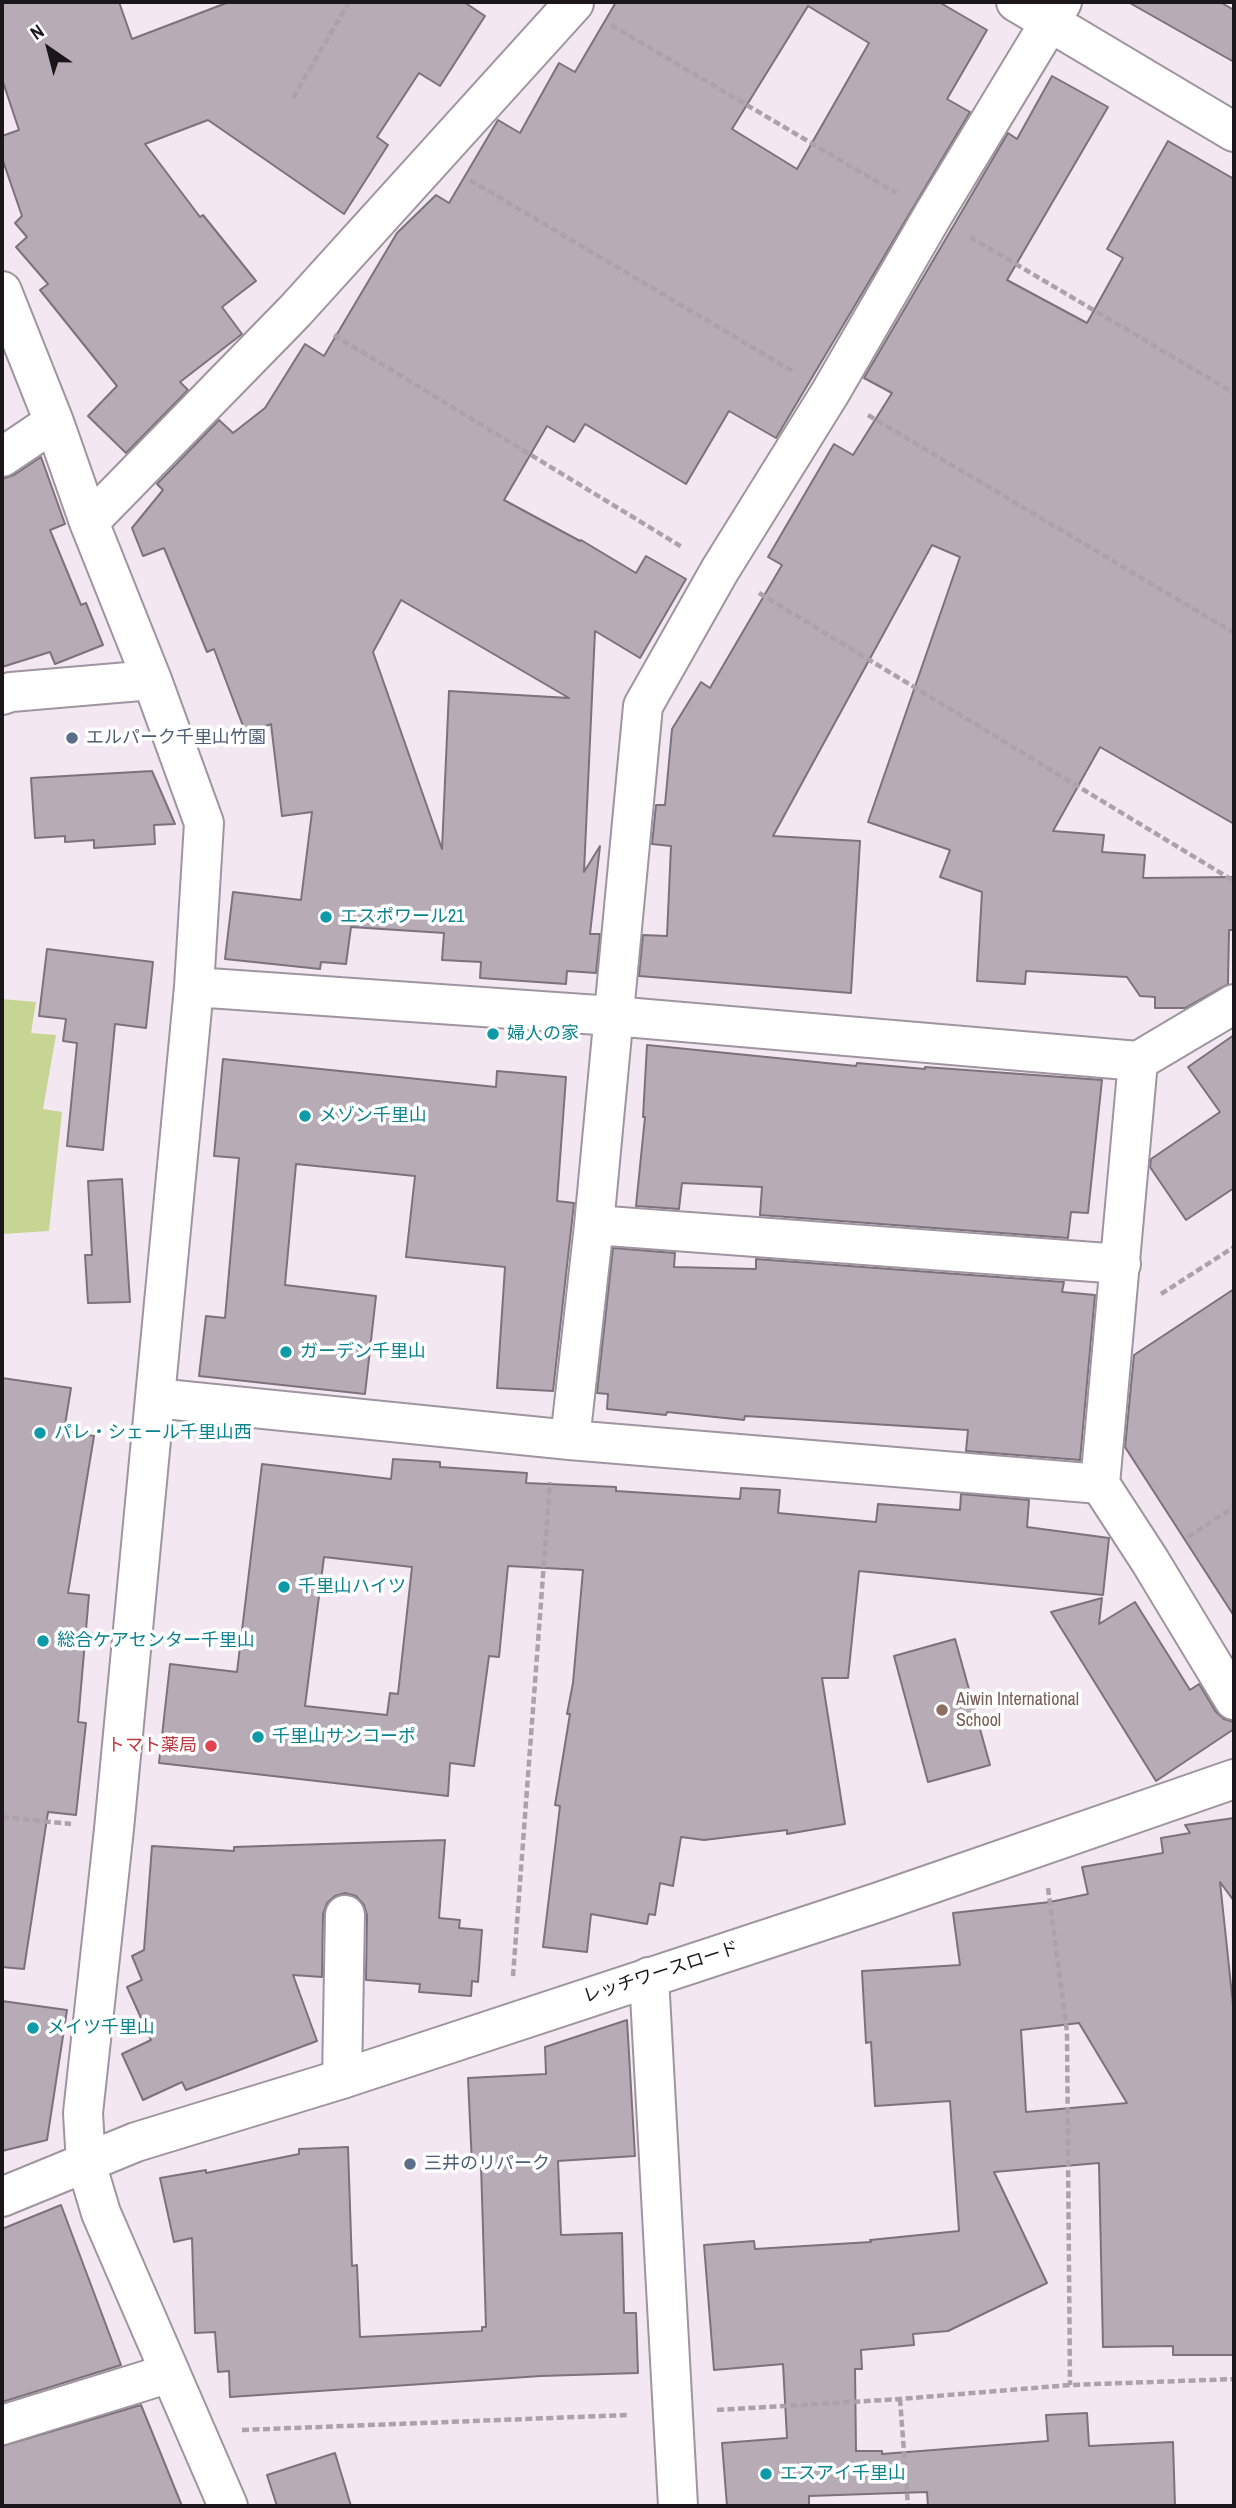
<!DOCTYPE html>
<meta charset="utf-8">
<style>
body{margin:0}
#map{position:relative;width:1236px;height:2508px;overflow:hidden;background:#f3e8f2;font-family:"Archivo Narrow",sans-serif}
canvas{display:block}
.frame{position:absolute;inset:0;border:4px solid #1a161a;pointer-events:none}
.north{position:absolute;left:14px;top:14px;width:70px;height:70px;-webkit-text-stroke:5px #fff;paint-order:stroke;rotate:325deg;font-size:19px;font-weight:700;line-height:28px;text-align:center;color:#1a161a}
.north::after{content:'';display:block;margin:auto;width:24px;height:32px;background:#1a161a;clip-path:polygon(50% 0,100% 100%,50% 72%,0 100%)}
</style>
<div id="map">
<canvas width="1236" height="2508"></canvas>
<div class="frame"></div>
<div class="north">N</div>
</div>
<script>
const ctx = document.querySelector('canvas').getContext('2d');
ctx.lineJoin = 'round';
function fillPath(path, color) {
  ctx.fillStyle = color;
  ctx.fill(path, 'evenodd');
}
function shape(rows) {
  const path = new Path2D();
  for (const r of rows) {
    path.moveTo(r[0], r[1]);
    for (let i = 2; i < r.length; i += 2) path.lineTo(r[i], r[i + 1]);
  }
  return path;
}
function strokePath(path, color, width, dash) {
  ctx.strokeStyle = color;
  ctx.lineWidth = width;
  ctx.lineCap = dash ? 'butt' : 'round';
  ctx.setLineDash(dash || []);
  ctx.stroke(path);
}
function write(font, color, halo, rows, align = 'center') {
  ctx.font = font + ' "Archivo Narrow","Noto Sans JP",sans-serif';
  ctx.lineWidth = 7;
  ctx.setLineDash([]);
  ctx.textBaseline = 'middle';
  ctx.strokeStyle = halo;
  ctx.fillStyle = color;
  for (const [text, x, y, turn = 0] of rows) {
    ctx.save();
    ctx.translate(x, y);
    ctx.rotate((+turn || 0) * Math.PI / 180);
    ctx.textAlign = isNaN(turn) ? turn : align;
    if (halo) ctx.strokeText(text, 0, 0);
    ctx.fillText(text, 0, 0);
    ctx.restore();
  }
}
const green = shape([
 [2,999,36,1002,31,1033,56,1035,43,1109,62,1112,49,1231,2,1234]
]);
const building = shape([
 [2,2,119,2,132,39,229,2,464,2,485,16,440,86,419,73,377,137,388,145,344,214,208,120,145,144,200,217,203,215,256,281,222,307,242,334,180,382,188,390,126,453,88,416,117,386,40,290,48,284,16,247,27,237,15,223,22,216,2,158,2,136,19,130,2,79,2,2],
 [616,2,939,2,987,30,947,99,970,112,776,438,729,411,686,484,585,424,574,442,547,426,504,500,580,541,581,540,636,573,646,556,686,579,640,658,595,631,584,872,600,846,590,934,600,934,596,973,567,971,566,984,480,978,481,962,442,960,444,933,351,927,346,964,321,962,320,969,225,959,233,892,301,900,312,812,282,816,271,724,246,734,214,649,207,652,164,548,143,556,132,528,163,490,157,484,219,420,233,433,265,408,305,344,324,356,397,233,436,195,449,203,498,120,520,133,559,63,575,72,616,2],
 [808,6,869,43,797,169,732,129,808,6],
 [401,600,569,698,449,691,442,849,373,652,401,600],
 [1128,2,1220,2,1234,10,1234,62,1128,2],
 [1052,76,1108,107,1007,280,1087,323,1123,258,1107,249,1168,141,1234,179,1234,824,1100,747,1053,831,1104,835,1102,852,1145,855,1143,878,1233,877,1234,930,1229,930,1228,984,1185,1008,1155,1008,1155,997,1140,996,1127,977,1026,971,1025,984,977,981,982,892,940,877,950,850,868,822,960,557,932,545,773,836,860,841,851,993,639,976,643,935,667,936,671,846,652,844,656,805,665,805,672,729,701,682,710,688,782,565,768,557,834,444,853,455,892,393,864,378,1008,133,1017,139,1052,76],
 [41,457,65,524,50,530,81,605,86,603,103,645,55,664,50,652,2,667,2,479,14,475,41,457],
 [152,771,175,824,154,825,155,844,94,848,94,840,65,842,65,836,35,838,31,778,152,771],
 [47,949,153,962,146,1028,115,1024,103,1150,67,1146,77,1043,63,1041,66,1019,39,1016,47,949],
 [1234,1035,1234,1188,1186,1220,1150,1167,1151,1159,1220,1112,1188,1067,1234,1035],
 [647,1045,856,1066,857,1063,925,1069,925,1067,1102,1080,1088,1213,1071,1212,1068,1238,760,1215,762,1187,682,1183,679,1209,636,1206,645,1117,643,1117,647,1045],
 [223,1059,496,1087,497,1071,566,1077,557,1201,574,1203,553,1391,497,1388,505,1267,406,1257,415,1176,296,1164,285,1285,376,1296,365,1394,199,1376,206,1316,225,1318,239,1158,214,1156,223,1059],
 [122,1179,130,1302,88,1303,85,1255,92,1255,88,1181,122,1179],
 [613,1248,675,1253,674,1267,756,1269,756,1259,1064,1282,1062,1292,1095,1295,1080,1460,966,1451,968,1430,745,1416,744,1420,667,1412,666,1415,607,1409,608,1394,597,1393,613,1248],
 [1234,1289,1234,1616,1125,1447,1134,1355,1234,1289],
 [2,1378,71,1388,64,1431,94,1436,68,1593,89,1595,78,1722,86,1723,76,1815,48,1812,24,1969,2,1967,2,1378],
 [393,1459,440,1462,440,1467,527,1473,526,1483,616,1487,616,1491,740,1499,741,1488,780,1490,778,1513,876,1522,878,1504,960,1510,961,1494,1029,1500,1027,1527,1109,1538,1103,1595,859,1571,848,1678,822,1678,845,1824,787,1834,787,1830,704,1840,681,1837,673,1886,660,1883,655,1915,649,1914,647,1924,591,1914,587,1952,543,1947,560,1806,555,1805,570,1714,567,1714,573,1683,583,1570,508,1566,499,1657,489,1656,474,1766,450,1763,448,1796,159,1763,170,1664,237,1672,262,1464,391,1479,393,1459],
 [324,1557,412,1567,398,1694,390,1693,387,1715,305,1706,324,1557],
 [1102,1598,1099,1624,1135,1602,1190,1690,1199,1684,1216,1712,1224,1719,1234,1722,1234,1729,1156,1781,1051,1612,1102,1598],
 [955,1639,990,1765,928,1782,894,1656,955,1639],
 [1234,1818,1234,1901,1220,1882,1234,2014,1234,2355,1173,2355,1173,2346,1103,2347,1099,2163,994,2172,1047,2283,948,2331,913,2334,914,2345,861,2350,862,2369,855,2369,856,2451,882,2451,882,2454,1048,2441,1046,2415,1087,2413,1089,2446,1173,2442,1175,2506,928,2506,927,2492,809,2496,809,2506,727,2506,722,2443,787,2438,783,2364,714,2370,704,2245,754,2241,755,2249,871,2242,870,2240,959,2231,950,2101,875,2106,871,2042,866,2043,862,1971,960,1965,953,1913,1050,1902,1088,1894,1082,1867,1163,1853,1161,1838,1190,1833,1185,1825,1234,1818],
 [1079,2023,1127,2103,1026,2112,1021,2030,1079,2023],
 [445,1840,439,1918,460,1920,459,1928,482,1930,478,1982,472,1981,471,1996,419,1992,420,1984,366,1980,367,1915,364,1905,356,1896,345,1893,335,1896,327,1903,323,1914,322,1977,293,1975,317,2041,186,2090,182,2082,143,2100,122,2054,151,2040,127,1987,142,1980,132,1956,144,1950,152,1846,234,1851,234,1847,445,1840],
 [2,2001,67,2010,47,2140,2,2151,2,2001],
 [627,2020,635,2156,558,2161,561,2235,622,2233,624,2313,636,2313,638,2373,541,2376,230,2397,229,2371,218,2372,215,2332,195,2333,192,2238,174,2242,160,2178,206,2170,206,2173,299,2154,299,2149,348,2147,352,2266,357,2265,360,2337,482,2331,482,2327,486,2327,481,2165,472,2165,468,2078,546,2074,545,2047,627,2020],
 [61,2205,121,2365,2,2402,2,2229,61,2205],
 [141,2405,182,2506,2,2506,2,2446,141,2405],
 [335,2453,351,2506,277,2506,267,2475,335,2453]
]);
const path = shape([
 [611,25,896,193],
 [293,98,349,2],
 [470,180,794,372],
 [970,237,1234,393],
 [334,335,682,547],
 [868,415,1234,633],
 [759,593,1234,881],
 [1161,1294,1234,1247],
 [1188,1537,1234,1507],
 [2,1817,71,1824],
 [1048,1888,1067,2032,1070,2385],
 [513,1976,550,1482],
 [900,2399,908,2506],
 [717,2410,900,2399,1070,2385,1234,2379],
 [242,2430,628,2415]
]);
const minor = shape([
 [1016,2,1234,132],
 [2,291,54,422,89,522,152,680,204,823,194,987,114,1829,83,2113,86,2163],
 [2,457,54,422],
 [89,522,295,311,574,3],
 [2,695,11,692,152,680],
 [194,987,613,1016,1138,1061,1234,1004],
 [1138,1061,1100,1484,1150,1561,1234,1700],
 [594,1225,1121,1264],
 [155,1398,570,1440,1100,1484],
 [570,1440,594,1225,643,706,720,570,830,393,933,215,1062,2],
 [649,1977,678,2506],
 [342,2079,345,1915],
 [2,2425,170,2373]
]);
const tertiary = shape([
 [86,2163,101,2213,228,2506],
 [2,2197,136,2142,342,2079,879,1902,1234,1779]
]);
const markers = [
 [72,738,7,"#5c6f8a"],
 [326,917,7,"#0f9aa8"],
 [493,1034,7,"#0f9aa8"],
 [305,1116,7,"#0f9aa8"],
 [286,1352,7,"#0f9aa8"],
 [40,1433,7,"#0f9aa8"],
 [284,1587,7,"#0f9aa8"],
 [43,1641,7,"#0f9aa8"],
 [942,1710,7,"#8d6e63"],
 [258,1737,7,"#0f9aa8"],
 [211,1746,7,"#e0444e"],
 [33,2028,7,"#0f9aa8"],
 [410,2164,7,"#5c6f8a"],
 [766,2474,7,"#0f9aa8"]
];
const serviceNames = [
 ["エルパーク千里山竹園",86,738],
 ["三井のリパーク",424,2164]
];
const cultureNames = [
 ["エスポワール21",340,917],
 ["婦人の家",507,1034],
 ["メゾン千里山",319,1116],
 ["ガーデン千里山",300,1352],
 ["パレ・シェール千里山西",54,1433],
 ["千里山ハイツ",298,1587],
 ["総合ケアセンター千里山",57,1641],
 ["千里山サンコーポ",272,1737],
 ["メイツ千里山",47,2028],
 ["エスアイ千里山",780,2474]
];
const educationNames = [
 ["Aiwin International",956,1700],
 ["School",956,1721]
];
const healthNames = [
 ["トマト薬局",197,1746]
];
const streetNames = [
 ["レッチワースロード",661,1973,-18]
];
fillPath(green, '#c6d594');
fillPath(building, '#b7acb6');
strokePath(building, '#7c727b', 2);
strokePath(minor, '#9f959f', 42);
strokePath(tertiary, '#9f959f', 42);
strokePath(path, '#aba2aa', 4.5, [7, 3.5]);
strokePath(minor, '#fff', 38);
strokePath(tertiary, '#fff', 38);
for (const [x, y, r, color] of markers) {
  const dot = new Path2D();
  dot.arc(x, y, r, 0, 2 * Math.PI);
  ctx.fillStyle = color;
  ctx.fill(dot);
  strokePath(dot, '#fff', 2.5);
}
write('18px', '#4e5e75', '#fff', serviceNames, 'left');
write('18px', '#0d838f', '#fff', cultureNames, 'left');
write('18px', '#785e54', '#fff', educationNames, 'left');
write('18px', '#be3a42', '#fff', healthNames, 'right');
write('18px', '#1a161a', '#fff', streetNames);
</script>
